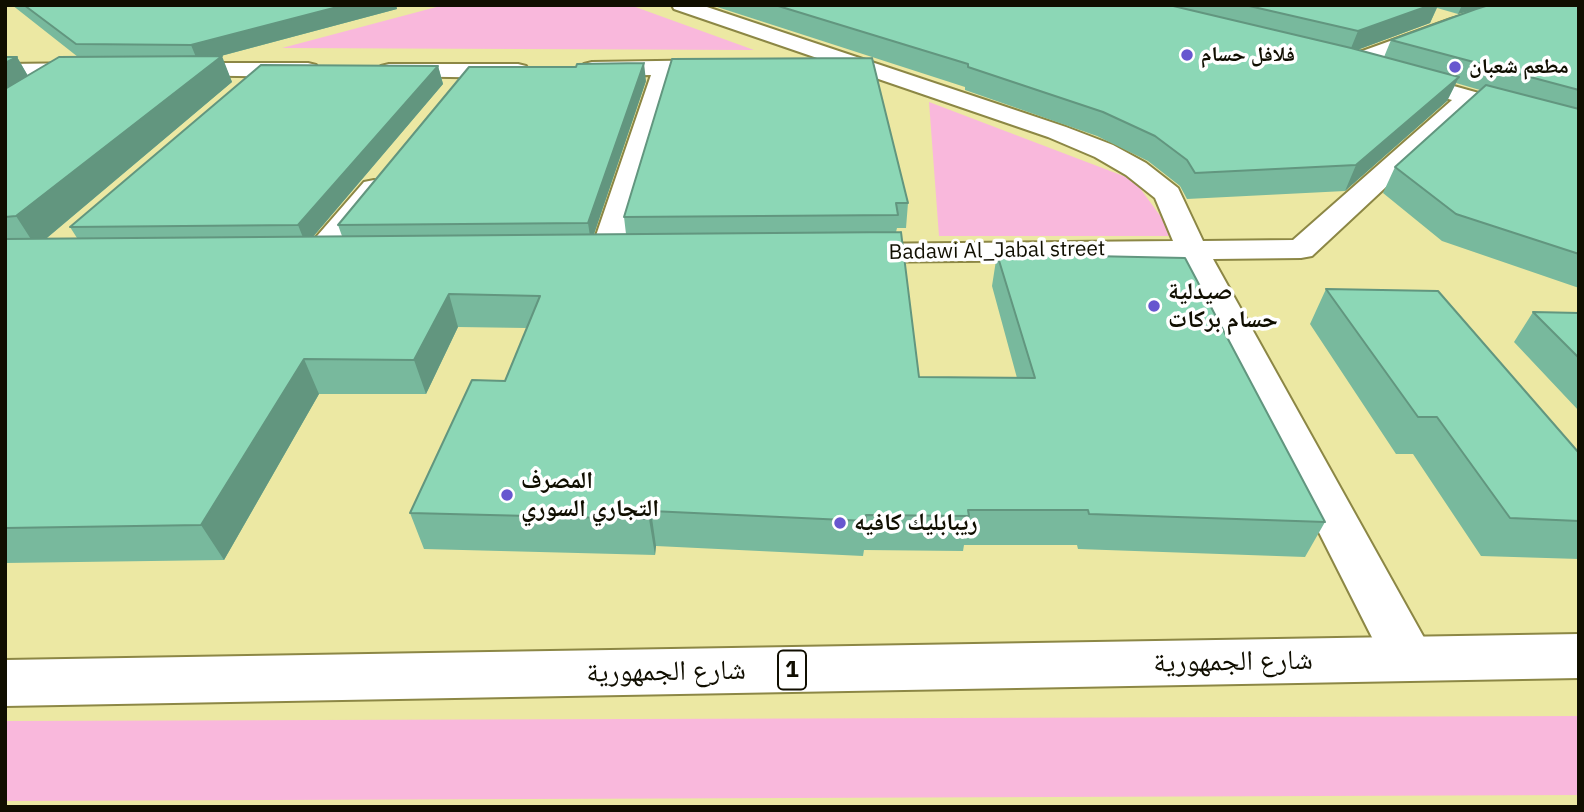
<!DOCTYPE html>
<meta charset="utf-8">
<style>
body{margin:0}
#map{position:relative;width:1584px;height:812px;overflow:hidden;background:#ece8a3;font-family:"IBM Plex Sans",sans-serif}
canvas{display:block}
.frame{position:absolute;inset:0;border:7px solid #100e00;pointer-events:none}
</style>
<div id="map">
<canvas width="1584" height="812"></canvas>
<div class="frame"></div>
</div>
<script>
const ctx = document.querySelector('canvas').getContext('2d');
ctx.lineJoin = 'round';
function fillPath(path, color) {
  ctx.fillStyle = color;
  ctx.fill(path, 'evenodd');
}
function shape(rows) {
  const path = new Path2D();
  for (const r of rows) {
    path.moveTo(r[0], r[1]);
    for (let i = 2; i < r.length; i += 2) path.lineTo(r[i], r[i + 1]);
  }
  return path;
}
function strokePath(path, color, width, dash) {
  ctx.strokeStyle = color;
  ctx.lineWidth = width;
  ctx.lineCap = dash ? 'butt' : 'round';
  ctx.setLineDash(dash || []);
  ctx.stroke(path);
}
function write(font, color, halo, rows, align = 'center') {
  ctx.font = font + ' "IBM Plex Sans","Noto Naskh Arabic",sans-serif';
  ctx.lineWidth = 7;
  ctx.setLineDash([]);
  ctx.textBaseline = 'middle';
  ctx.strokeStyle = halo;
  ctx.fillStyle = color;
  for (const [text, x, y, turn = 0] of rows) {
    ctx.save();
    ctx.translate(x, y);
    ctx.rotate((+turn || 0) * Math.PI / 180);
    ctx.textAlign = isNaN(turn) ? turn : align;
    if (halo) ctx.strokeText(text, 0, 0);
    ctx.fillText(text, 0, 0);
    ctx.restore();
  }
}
const green = shape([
 [444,5,630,5,754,50,282,48],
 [929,102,1134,180,1175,236,939,236],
 [1579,716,1579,795,5,801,5,721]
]);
const street = shape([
 [672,5,701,5,1066,127,1113,145,1146,163,1178,188,1203,241,1293,240,1460,93,1476,93,1480,98,1476,103,1312,256,1301,258,1213,259,1427,643,1434,659,1427,675,1409,681,1391,675,1181,259,853,262,842,260,837,253,842,246,853,244,1173,241,1155,198,1126,175,1095,157,1048,137,674,9,672,5],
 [1502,5,1534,5,1532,9,1465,27,1359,68,1343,68,1340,63,1343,58,1451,19,1502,5],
 [721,60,729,62,732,67,729,72,673,74,621,256,616,263,605,265,594,263,589,256,651,75,592,76,584,74,581,69,584,64,592,62,721,60],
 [91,63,99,65,102,70,99,75,5,78,5,64,91,63],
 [175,63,308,63,316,65,319,70,316,75,308,77,167,75,164,70,167,65,175,63],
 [389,64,518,64,526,66,529,71,526,76,518,78,381,76,378,71,381,66,389,64],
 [374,180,384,182,388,188,326,265,315,267,304,265,299,258,304,251,364,182,374,180]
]);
const secondary = shape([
 [1400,71,1579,121,1579,136,1392,83,1389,78,1392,73,1400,71]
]);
const primary = shape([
 [1579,634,1579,678,5,706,5,660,1579,634]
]);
const wall = shape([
 [12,5,396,5,397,9,221,56,232,82,47,238,77,238,70,227,438,66,443,84,313,237,342,236,338,225,646,81,594,234,626,234,624,217,672,59,908,203,906,228,897,228,896,232,919,377,1017,378,992,286,997,254,1325,522,1305,557,1078,549,1077,545,964,545,963,551,864,550,863,556,656,546,655,555,424,549,410,513,505,381,527,328,458,327,426,394,319,394,224,560,5,563,5,57,17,57,28,76,78,57],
 [711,5,1579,5,1579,288,1442,241,1383,193,1395,167,1480,90,1456,83,1447,101,1345,191,1187,199,1180,186,1148,161,1097,136,965,90,965,87],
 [1437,8,1458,14,1466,12,1391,40,1384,57,1357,50,1430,23],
 [1326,289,1579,453,1579,559,1481,556,1413,454,1396,454,1310,324],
 [1533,312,1579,313,1579,411,1514,342]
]);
const shadedWall = shape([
 [345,5,396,5,397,9,198,62,191,45],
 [1431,5,1438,5,1430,23,1349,53,1358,31],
 [1462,5,1491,5,1458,14],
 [222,56,232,82,36,247,16,216],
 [17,57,32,83,5,99,5,63],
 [644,63,646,81,591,243,588,223],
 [438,66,443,84,306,245,298,225],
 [1459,77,1447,101,1345,191,1356,165],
 [449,294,458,327,426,394,414,360],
 [304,359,319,394,224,560,201,525],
 [651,511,656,546,655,555,649,519]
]);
const building = shape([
 [24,5,345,5,191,45,76,44,24,5],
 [775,5,1169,5,1351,48,1459,77,1356,165,1195,173,1187,160,1155,136,1103,112,968,67,968,64,775,5],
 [1245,5,1431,5,1358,31,1245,5],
 [1489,5,1579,5,1579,90,1391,40,1476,9,1489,5],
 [222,56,16,216,5,217,5,89,59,57,222,56],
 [5,57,17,57,5,63,5,57],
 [872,58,908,203,896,203,898,215,624,217,672,59,872,58],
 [644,63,588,223,338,225,469,67,576,67,577,64,644,63],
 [261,65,438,66,298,225,70,227,261,65],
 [1486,85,1579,109,1579,254,1456,214,1395,167,1486,85],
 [901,232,919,377,1035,378,997,254,1185,258,1325,522,1089,514,1088,510,968,510,969,516,866,515,866,521,651,511,649,519,410,513,472,380,505,381,540,296,449,294,414,360,304,359,201,525,5,528,5,239,901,232],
 [1326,289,1438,291,1579,453,1579,521,1510,518,1437,417,1418,417,1326,289],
 [1533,312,1579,313,1579,358,1533,312]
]);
const markers = [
 [1187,55,7,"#6756cf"],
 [1455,67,7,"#6756cf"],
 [1154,306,7,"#6756cf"],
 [507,495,7,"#6756cf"],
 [840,523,7,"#6756cf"]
];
const farPoinames = [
 ["فلافل حسام",1201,55],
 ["مطعم شعبان",1469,67]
];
const farStreetnames = [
 ["Badawi Al_Jabal street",997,251,-1]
];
const shields = [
 [792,670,28]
];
const shieldNames = [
 ["1",792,670]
];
const poiNames = [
 ["صيدلية",1168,292],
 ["حسام بركات",1168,320],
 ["المصرف",521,481],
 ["التجاري السوري",521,509],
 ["ريبابليك كافيه",854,523]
];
const nearStreetnames = [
 ["شارع الجمهورية",1233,662,-1],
 ["شارع الجمهورية",666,672,-1]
];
fillPath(green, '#f9b8dc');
strokePath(street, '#8c8745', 4);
strokePath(secondary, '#8c8745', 4);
strokePath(primary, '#8c8745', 4);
fillPath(street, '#fff');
fillPath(secondary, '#fff');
fillPath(primary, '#fff');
fillPath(wall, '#78b99d');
fillPath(shadedWall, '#62967f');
fillPath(building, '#8cd7b6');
strokePath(building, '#62967f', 2);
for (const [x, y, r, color] of markers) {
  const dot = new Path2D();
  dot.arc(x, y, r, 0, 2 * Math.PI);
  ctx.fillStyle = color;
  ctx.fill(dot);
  strokePath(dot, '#fff', 2.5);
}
write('bold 21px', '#100e00', '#fff', farPoinames, 'left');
write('21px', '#100e00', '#fff', farStreetnames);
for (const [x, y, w] of shields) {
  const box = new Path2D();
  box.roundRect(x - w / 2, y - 19.5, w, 39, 5);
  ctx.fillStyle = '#fff';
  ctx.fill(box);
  strokePath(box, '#100e00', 2);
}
write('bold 23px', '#100e00', null, shieldNames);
write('bold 24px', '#100e00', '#fff', poiNames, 'left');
write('28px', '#100e00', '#fff', nearStreetnames);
</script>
